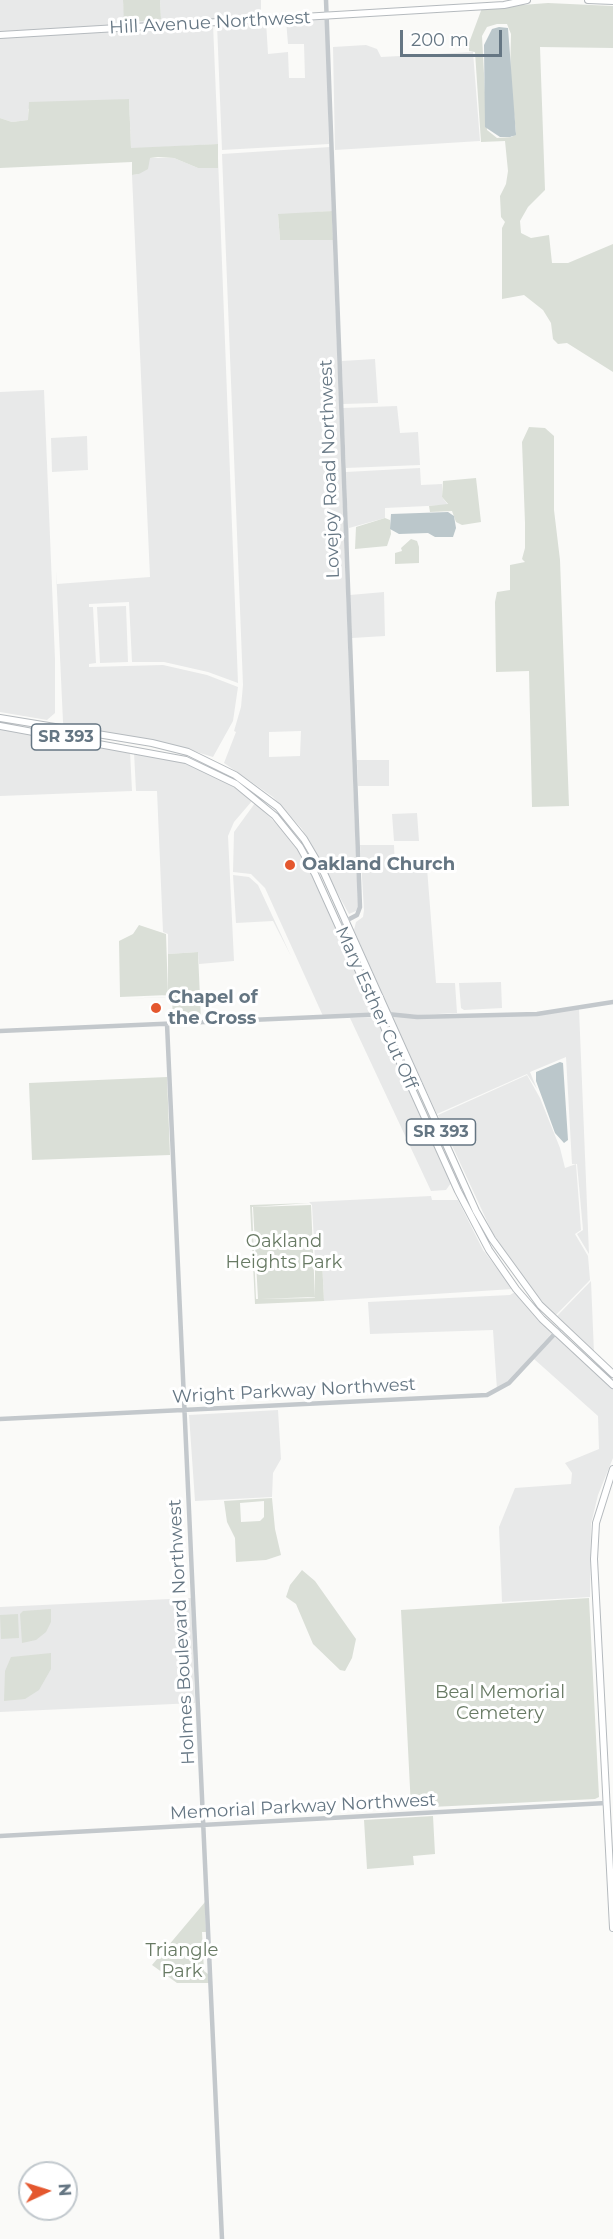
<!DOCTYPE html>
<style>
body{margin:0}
#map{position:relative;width:613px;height:2239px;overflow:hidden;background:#fafaf8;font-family:Montserrat,sans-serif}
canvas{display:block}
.north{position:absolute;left:18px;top:2161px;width:60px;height:60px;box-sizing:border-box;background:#fff;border:2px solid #c1c8cd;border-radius:50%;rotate:86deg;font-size:16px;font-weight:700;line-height:24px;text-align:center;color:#657683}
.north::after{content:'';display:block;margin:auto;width:21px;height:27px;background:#e4572e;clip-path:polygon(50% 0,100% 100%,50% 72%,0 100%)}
.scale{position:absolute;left:400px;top:30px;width:102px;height:27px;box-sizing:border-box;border:3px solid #657683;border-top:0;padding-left:8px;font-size:18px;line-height:21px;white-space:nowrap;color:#657683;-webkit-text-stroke:4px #fff;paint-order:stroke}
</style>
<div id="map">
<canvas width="613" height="2239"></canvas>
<div class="north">N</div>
<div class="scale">200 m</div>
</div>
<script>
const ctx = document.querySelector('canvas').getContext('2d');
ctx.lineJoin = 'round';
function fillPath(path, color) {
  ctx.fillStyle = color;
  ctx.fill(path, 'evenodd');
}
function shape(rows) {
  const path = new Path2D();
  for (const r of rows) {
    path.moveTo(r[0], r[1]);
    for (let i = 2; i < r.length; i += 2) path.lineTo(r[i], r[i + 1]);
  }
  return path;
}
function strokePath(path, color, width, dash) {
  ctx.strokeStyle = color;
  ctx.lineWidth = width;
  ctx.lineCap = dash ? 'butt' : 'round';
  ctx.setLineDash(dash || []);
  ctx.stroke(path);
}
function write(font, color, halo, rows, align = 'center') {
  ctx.font = font + ' Montserrat,sans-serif';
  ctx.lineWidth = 6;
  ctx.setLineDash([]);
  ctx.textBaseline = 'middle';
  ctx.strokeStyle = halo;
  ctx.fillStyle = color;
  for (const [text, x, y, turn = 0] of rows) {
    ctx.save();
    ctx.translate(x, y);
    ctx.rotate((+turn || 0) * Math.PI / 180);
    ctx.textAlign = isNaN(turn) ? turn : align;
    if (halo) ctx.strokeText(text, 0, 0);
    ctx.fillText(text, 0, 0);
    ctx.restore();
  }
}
const built = shape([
 [0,0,123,0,125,23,161,19,160,0,261,0,261,18,0,33],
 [326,17,329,144,222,150,217,24,266,21,268,54,288,52,289,78,305,78,304,44,288,44,286,20],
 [213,24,218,144,131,149,129,99,28,109,29,120,12,122,0,118,0,36],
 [366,45,377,49,381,57,473,52,480,141,335,150,333,47],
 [330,147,332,211,278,215,280,240,333,240,358,907,356,911,349,914,302,829,273,797,224,763,236,732,234,731,241,707,243,685,222,154],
 [301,731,300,756,269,757,269,732],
 [149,158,174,158,198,168,218,168,218,158,238,683,208,672,164,662,132,662,129,602,89,604,89,607,93,607,96,663,89,664,89,667,163,665,207,675,238,687,233,721,213,757,167,743,64,726,63,722,56,570,57,584,150,577,132,175,139,174],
 [341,336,342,361,375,359,378,403,343,404],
 [44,390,55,659,55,713,47,720,0,712,0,392],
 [397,406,400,433,418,432,420,465,346,468,343,408],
 [87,436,88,470,52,472,51,438],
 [420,468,421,485,442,484,442,497,448,505,385,508,385,518,349,528,349,566,346,472],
 [384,592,385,636,352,638,350,595],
 [126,606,128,662,100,663,97,607],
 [0,729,130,751,132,791,0,796],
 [134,752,179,760,223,779,252,801,234,822,228,836,234,961,199,964,198,952,168,954,168,934,163,932,157,791,136,791],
 [357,760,389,760,389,786,358,786],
 [255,803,288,835,305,861,375,1013,323,1016,265,888,251,874,233,872,234,832],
 [417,813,419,841,394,841,392,814],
 [360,845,394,845,395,868,427,868,436,983,455,983,457,1013,417,1015,390,1013,354,930,356,922,363,917,364,910],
 [233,875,249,877,258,885,291,956,273,921,236,923],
 [501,982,502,1008,464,1010,461,1008,459,983],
 [579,1009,589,1254,577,1234,583,1230,577,1164,572,1164,566,1057,530,1072,537,1089,527,1074,437,1114,392,1016,511,1014],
 [377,1017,451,1183,446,1190,431,1191,350,1018],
 [527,1075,540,1098,560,1148,565,1168,576,1164,581,1230,575,1234,588,1256,590,1280,555,1316,526,1283,492,1232,438,1115],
 [431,1196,432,1200,458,1200,483,1250,513,1289,324,1301,322,1260,315,1260,312,1205,309,1202],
 [591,1281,594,1353,556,1317],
 [515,1292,552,1333,508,1382,497,1390,493,1330,370,1334,368,1302,510,1295],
 [555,1336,613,1389,613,1458,598,1495,591,1524,590,1597,502,1602,499,1527,515,1488,571,1484,572,1473,565,1463,599,1449,598,1416,534,1359],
 [278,1410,281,1459,273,1473,272,1497,195,1501,189,1415],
 [191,1598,195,1703,0,1712,0,1607]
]);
const green = shape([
 [123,0,160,0,161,19,124,23],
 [548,3,613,6,613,48,540,47,545,190,528,207,520,221,521,233,531,238,549,235,552,263,568,263,613,244,613,372,567,343,558,344,553,339,551,323,543,310,524,295,502,299,502,228,505,222,501,217,500,196,506,184,508,171,505,141,481,142,475,52,469,51,469,43,482,8],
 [497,24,507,24,511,34,510,78,516,132,512,137,497,138,487,130,482,36,487,27],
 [129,99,131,148,218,144,218,168,198,168,174,158,158,157,150,158,148,169,139,174,132,175,132,162,0,168,0,118,12,122,28,120,29,102],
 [332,211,333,240,280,240,278,214],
 [529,427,545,428,554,436,554,510,560,560,569,806,532,807,529,671,496,672,495,602,497,592,510,590,510,565,525,562,522,559,525,548,525,523,522,442],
 [476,478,481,522,462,525,456,522,452,511,430,512,429,506,448,504,442,497,443,481],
 [385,518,390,520,391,534,387,546,355,549,356,527],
 [411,539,417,541,419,547,419,563,395,564,395,553,402,551,401,548],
 [139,925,166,934,168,995,120,997,119,941,133,934],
 [198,952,201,1021,173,1022,172,997,118,999,168,997,168,954],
 [167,1077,170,1155,32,1160,29,1083],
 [310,1203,252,1207,256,1299,315,1298,315,1260,322,1260,324,1301,255,1304,250,1205],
 [311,1205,315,1297,258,1299,253,1207],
 [272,1498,275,1529,281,1555,266,1560,236,1562,235,1538,227,1522,224,1501],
 [264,1501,264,1517,260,1521,241,1522,240,1503],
 [302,1570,315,1581,356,1639,352,1658,345,1671,340,1670,313,1644,296,1604,286,1597,290,1585],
 [589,1598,599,1797,595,1799,411,1808,401,1610],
 [51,1609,51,1622,46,1632,36,1640,22,1643,20,1614,23,1611],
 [18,1614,19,1638,1,1639,0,1615],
 [51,1653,51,1669,39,1690,25,1699,4,1701,5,1671,11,1657],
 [433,1816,435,1854,413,1856,414,1865,367,1869,364,1820],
 [205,1902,206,1932,202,1932,204,1971,208,1974,209,1983,177,1983,152,1965]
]);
const water = shape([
 [499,27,508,28,516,135,510,137,500,137,485,127,484,45,492,29],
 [448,512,454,516,456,528,453,537,435,537,428,533,399,534,390,529,391,514],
 [560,1062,563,1063,568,1140,564,1143,555,1133,536,1081,536,1072]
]);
const minor = shape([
 [326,0,360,907,357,915,338,925],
 [167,1024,222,2239],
 [0,1031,387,1014,417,1017,537,1014,613,1002],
 [0,1419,487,1395,509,1383,561,1327],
 [0,1836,606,1803]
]);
const major = shape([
 [588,0,613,1],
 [0,35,504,5,527,0],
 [0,718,152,743,188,752,235,775,278,807,304,839,324,873,476,1211,492,1239,540,1305,613,1374],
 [0,726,186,760,236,784,275,816,300,847,315,874,458,1191,489,1250,516,1289,542,1319,613,1385],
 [613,1469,596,1523,594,1559,613,1928]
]);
const markers = [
 [290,865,6,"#e4572e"],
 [156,1008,6,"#e4572e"]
];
const shields = [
 [66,737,69],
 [441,1132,69]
];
const shieldNames = [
 ["SR 393",66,737],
 ["SR 393",441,1132]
];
const streetNames = [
 ["Hill Avenue Northwest",210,23,-3],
 ["Lovejoy Road Northwest",330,469,-92],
 ["Mary Esther Cut Off",376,1008,66],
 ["Wright Parkway Northwest",294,1391,-3],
 ["Holmes Boulevard Northwest",182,1632,-93],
 ["Memorial Parkway Northwest",303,1807,-3]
];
const poiNames = [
 ["Oakland Church",302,865],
 ["Chapel of",168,998],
 ["the Cross",168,1019]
];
const parkNames = [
 ["Oakland",284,1242],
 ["Heights Park",284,1263],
 ["Beal Memorial",500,1693],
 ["Cemetery",500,1714],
 ["Triangle",182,1951],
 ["Park",182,1972]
];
fillPath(built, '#e8e9e9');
fillPath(green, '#dadfd7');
fillPath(water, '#bbc7cb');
strokePath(major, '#b5babe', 8);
strokePath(minor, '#c3c8cc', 4.5);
strokePath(major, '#fff', 6);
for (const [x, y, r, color] of markers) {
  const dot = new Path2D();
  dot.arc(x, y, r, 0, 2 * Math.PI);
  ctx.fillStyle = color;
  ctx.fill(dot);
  strokePath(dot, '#fff', 2);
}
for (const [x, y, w] of shields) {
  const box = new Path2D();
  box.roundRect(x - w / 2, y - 13, w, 26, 4.5);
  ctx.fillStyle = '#fff';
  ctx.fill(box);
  strokePath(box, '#657683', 1.5);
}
write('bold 16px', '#657683', null, shieldNames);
write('18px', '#657683', '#fff', streetNames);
write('bold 18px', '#657683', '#fff', poiNames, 'left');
write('18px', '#687a64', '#fff', parkNames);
</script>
